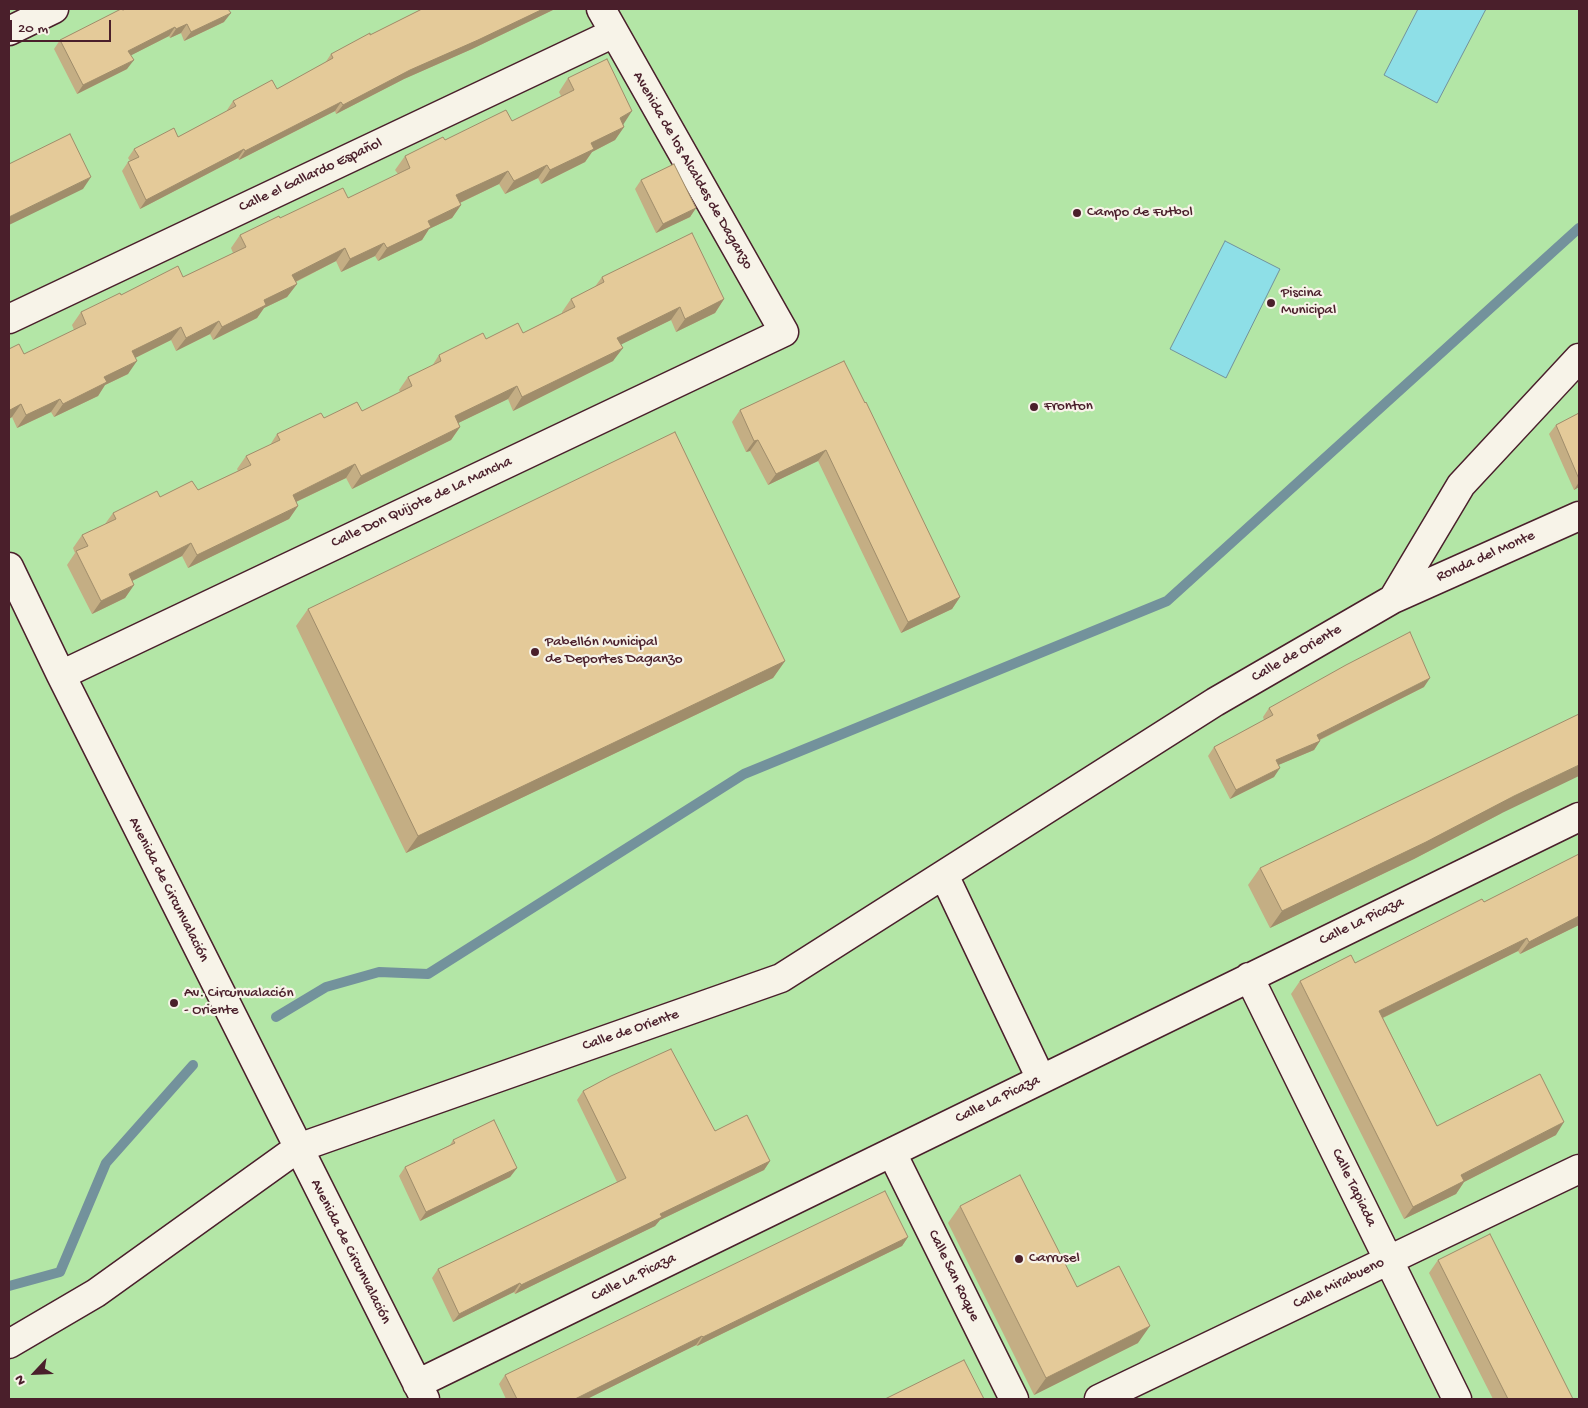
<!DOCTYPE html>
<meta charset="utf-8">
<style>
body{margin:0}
#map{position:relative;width:1588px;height:1408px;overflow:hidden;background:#f3ebd8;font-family:"Gochi Hand",sans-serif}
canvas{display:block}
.frame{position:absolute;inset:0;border:10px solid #4a1f2b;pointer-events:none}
.north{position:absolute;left:10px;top:1348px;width:50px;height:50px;-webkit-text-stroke:4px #f7f3e8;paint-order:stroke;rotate:245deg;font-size:14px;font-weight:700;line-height:20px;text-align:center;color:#4a1f2b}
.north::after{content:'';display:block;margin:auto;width:18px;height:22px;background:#4a1f2b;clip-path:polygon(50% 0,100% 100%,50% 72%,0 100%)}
.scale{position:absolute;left:10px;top:20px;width:101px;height:22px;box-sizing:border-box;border:2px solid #4a1f2b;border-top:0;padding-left:6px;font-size:15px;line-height:18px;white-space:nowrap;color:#4a1f2b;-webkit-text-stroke:4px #f7f3e8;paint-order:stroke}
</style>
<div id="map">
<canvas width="1588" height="1408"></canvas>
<div class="frame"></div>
<div class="north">N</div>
<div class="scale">20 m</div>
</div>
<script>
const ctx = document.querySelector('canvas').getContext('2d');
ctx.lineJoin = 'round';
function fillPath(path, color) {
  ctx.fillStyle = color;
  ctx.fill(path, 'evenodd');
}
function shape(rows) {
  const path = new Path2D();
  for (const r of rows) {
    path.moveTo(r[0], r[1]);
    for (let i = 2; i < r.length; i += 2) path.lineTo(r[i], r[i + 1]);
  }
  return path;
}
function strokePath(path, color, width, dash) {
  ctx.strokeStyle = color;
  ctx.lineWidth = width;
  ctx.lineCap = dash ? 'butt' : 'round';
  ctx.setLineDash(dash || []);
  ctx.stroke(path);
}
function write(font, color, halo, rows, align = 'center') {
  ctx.font = font + ' "Gochi Hand",sans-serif';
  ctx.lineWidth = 4.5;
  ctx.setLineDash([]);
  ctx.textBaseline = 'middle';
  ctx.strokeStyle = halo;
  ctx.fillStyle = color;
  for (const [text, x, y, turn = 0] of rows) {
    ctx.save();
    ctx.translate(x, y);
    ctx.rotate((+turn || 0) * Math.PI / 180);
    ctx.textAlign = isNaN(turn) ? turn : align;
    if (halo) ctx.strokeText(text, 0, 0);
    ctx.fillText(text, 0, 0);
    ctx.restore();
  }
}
const green = shape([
 [9,9,1579,9,1579,1399,9,1399]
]);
const water = shape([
 [1418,9,1486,9,1437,103,1384,75,1418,9],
 [1225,241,1280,269,1226,378,1170,349,1225,241]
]);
const stream = shape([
 [276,1017,326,987,379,972,428,974,744,774,1167,601,1579,228],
 [9,1286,60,1272,106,1163,193,1065]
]);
const street = shape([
 [9,31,54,9],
 [9,319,614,33],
 [9,567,61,675,425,1399],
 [1393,599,1579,516],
 [61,675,784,332,601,9],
 [944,875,1041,1079],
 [1249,977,1457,1399],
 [892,1153,1014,1399],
 [9,1344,96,1293,298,1148,781,978,1215,702,1393,599,1461,485,1579,358],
 [417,1384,1579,817],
 [1099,1399,1579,1169]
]);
const wall = shape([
 [422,9,555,9,472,49,404,79,336,114,335,111,239,160,238,158,140,209,122,171,128,162,130,161,128,158,134,149,178,137,227,111,227,110,233,101,277,89,325,63,331,54,370,35],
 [123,10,224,22,184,41,181,33,170,38,169,36,131,55,127,69,77,94,54,49,60,40],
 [568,78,623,125,624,127,615,140,592,152,585,162,541,184,538,178,505,194,499,184,460,203,461,205,452,218,429,229,422,240,378,261,375,256,341,272,336,261,296,282,297,284,287,297,264,308,257,318,213,340,210,334,176,351,171,340,135,358,128,374,105,385,98,396,54,417,51,412,17,428,12,417,9,419,9,349,24,354,74,330,72,325,81,312,121,295,183,277,233,253,231,248,240,235,280,218,348,198,398,174,395,170,405,156,445,140,512,121,561,96,559,92],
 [641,180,696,208,690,217,656,233,635,189],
 [602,277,724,299,715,313,676,332,671,320,621,344,613,361,513,411,508,399,458,423,460,427,451,440,352,489,346,478,296,502,298,506,289,519,188,568,182,556,132,581,134,585,125,598,92,614,67,565,75,553,73,548,82,535,105,524,113,513,160,497,198,490,238,471,237,469,246,456,270,445,277,434,324,418,362,411,400,392,399,390,408,377,432,366,439,355,486,339,523,333,562,313,562,312,571,299,594,288],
 [844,361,960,597,952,609,901,633,818,461,768,485,750,451,746,452,732,422,740,410],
 [1579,413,1579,487,1574,490,1549,434,1556,425],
 [308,609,785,661,773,678,406,853,296,626],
 [1424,687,1320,740,1314,750,1278,765,1274,777,1230,799,1208,756,1214,747,1264,720,1263,717,1269,708],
 [1502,813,1414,859,1270,928,1248,885,1260,868],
 [1579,854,1579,925,1520,954,1518,951,1383,1018,1437,1126,1556,1135,1464,1182,1456,1194,1404,1219,1291,994,1300,981,1355,963,1484,902],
 [583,1091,715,1131,770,1161,764,1170,660,1220,655,1226,515,1294,514,1292,453,1322,432,1278,438,1269,617,1182,577,1100],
 [453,1140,517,1168,510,1177,420,1221,399,1176,405,1167,450,1145],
 [960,1206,1077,1287,1138,1343,1034,1395,948,1223],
 [908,1237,902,1246,697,1346,696,1345,587,1399,506,1399,499,1384,505,1375],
 [1438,1260,1573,1399,1493,1399,1429,1273]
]);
const shadedWall = shape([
 [543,9,555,9,472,49,404,79,336,114,343,105,410,70],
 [231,13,224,22,184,41,191,32],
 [187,24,181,33,170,38,176,29],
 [175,27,169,36,122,60,128,51],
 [134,60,127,69,77,94,83,85],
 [341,102,335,111,239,160,245,151],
 [632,111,623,125,620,118],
 [624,127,615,140,592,152,585,162,541,184,550,170,591,143],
 [244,149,238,158,140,209,146,200],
 [547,165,538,178,505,194,514,181],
 [508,171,499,184,447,209,456,195],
 [91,177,83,189,9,225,9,217],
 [461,205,452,218,429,229,422,240,378,261,387,248,428,221],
 [696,208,690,217,656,233,663,224],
 [384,243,375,256,341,272,350,259],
 [345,248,336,261,283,288,292,275],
 [297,284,287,297,264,308,257,318,213,340,222,327,264,300],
 [724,299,715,313,676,332,685,319],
 [680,307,671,320,608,351,617,338],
 [219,321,210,334,176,351,186,338],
 [181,327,171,340,123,364,132,351],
 [623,348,613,361,513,411,522,397],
 [137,361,128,374,105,385,98,396,54,417,63,404,104,377],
 [517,386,508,399,446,429,455,416],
 [60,399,51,412,17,428,26,415],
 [21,404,12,417,9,419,9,411,10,410],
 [460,427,451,440,352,489,361,476],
 [758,440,750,451,746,452,754,441],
 [826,450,818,461,768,485,776,474],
 [355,464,346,478,283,508,293,495],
 [1579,482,1579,487,1574,490],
 [298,506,289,519,188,568,197,555],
 [191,543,182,556,120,587,129,574],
 [134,585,125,598,92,614,101,601],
 [960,597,952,609,901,633,908,622],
 [785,661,773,678,406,853,418,836],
 [1430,678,1424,687,1311,744,1317,735],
 [1320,741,1314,750,1269,769,1276,760],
 [1579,765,1579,776,1502,813,1414,859,1270,928,1282,911,1514,796],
 [1280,768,1274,777,1230,799,1236,790],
 [1579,916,1579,925,1520,954,1529,942],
 [1527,938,1518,951,1370,1024,1379,1011],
 [1564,1122,1556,1135,1464,1182,1456,1194,1404,1219,1413,1207,1461,1175],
 [770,1161,764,1170,660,1220,655,1226,515,1294,521,1285,660,1214],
 [517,1168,510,1177,420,1221,426,1212],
 [908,1237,902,1246,697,1346,703,1337],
 [520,1283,514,1292,453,1322,459,1314],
 [1150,1326,1138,1343,1034,1395,1046,1378],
 [702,1336,696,1345,587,1399,575,1399]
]);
const building = shape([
 [121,9,123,10,126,9,228,9,231,13,191,32,187,24,176,29,175,27,128,51,134,60,83,85,60,40,121,9],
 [422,9,543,9,478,40,410,70,343,105,341,102,245,151,244,149,146,200,128,162,139,157,134,149,174,128,178,137,236,106,233,101,272,80,277,89,333,58,331,54,370,33,370,35,422,9],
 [607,59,632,111,620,118,624,127,591,143,594,149,550,170,547,165,514,181,508,171,456,195,461,205,428,221,431,227,387,248,384,243,350,259,345,248,292,275,297,284,264,300,266,305,222,327,219,321,186,338,181,327,132,351,137,361,104,377,107,382,63,404,60,399,26,415,21,404,10,410,9,408,9,349,19,344,24,354,86,324,81,312,120,293,121,295,178,266,183,277,246,247,240,235,279,216,280,218,343,188,348,198,410,168,405,156,443,137,445,140,506,110,512,121,574,90,568,78,607,59],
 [70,134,91,177,9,217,9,164,70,134],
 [674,164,696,208,663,224,641,180,674,164],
 [692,233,724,299,685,319,680,307,617,338,623,348,522,397,517,386,455,416,460,427,361,476,355,464,293,495,298,506,197,555,191,543,129,574,134,585,101,601,76,551,88,546,82,535,116,519,113,513,157,491,160,497,192,481,198,490,251,465,246,456,280,440,277,434,321,413,324,418,357,402,362,411,412,386,408,377,441,361,439,355,483,333,486,339,518,323,523,333,575,307,571,299,604,282,602,277,692,233],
 [844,361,865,403,866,402,960,597,908,622,826,450,776,474,758,440,754,441,740,410,844,361],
 [1579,413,1579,479,1556,425,1579,413],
 [675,432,785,661,418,836,308,609,675,432],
 [1410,632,1430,678,1317,735,1320,741,1276,760,1280,768,1236,790,1214,747,1273,715,1269,708,1346,665,1410,632],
 [1579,714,1579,765,1514,796,1426,842,1282,911,1260,868,1579,714],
 [1579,854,1579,916,1529,942,1527,938,1379,1011,1437,1126,1540,1074,1564,1122,1461,1175,1464,1181,1413,1207,1300,981,1351,955,1355,963,1482,899,1484,902,1579,854],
 [671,1049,715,1131,747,1115,770,1161,660,1214,662,1217,521,1285,520,1283,459,1314,438,1269,626,1178,583,1091,611,1076,671,1049],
 [494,1120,517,1168,426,1212,405,1167,455,1143,453,1140,494,1120],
 [1020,1175,1077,1287,1119,1266,1150,1326,1046,1378,960,1206,1020,1175],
 [885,1191,908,1237,703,1337,702,1336,575,1399,517,1399,505,1375,885,1191],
 [1490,1234,1573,1399,1508,1399,1438,1260,1490,1234],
 [964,1360,984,1399,885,1399,964,1360]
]);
const markers = [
 [1077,213,5,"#4a1f2b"],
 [1271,303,5,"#4a1f2b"],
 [1034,407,5,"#4a1f2b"],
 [535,652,5,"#4a1f2b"],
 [174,1003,5,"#4a1f2b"],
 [1019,1259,5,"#4a1f2b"]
];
const streetNames = [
 ["Avenida de los Alcaldes de Daganzo",692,171,60],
 ["Calle el Gallardo Español",311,176,-25],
 ["Calle Don Quijote de La Mancha",422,503,-25],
 ["Ronda del Monte",1486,557,-24],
 ["Calle de Oriente",1297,654,-30],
 ["Avenida de Circunvalación",168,890,63],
 ["Calle La Picaza",1362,922,-26],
 ["Calle de Oriente",631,1031,-19],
 ["Calle La Picaza",998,1100,-26],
 ["Calle Tapiada",1353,1188,64],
 ["Avenida de Circunvalación",350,1252,63],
 ["Calle San Roque",953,1276,64],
 ["Calle La Picaza",634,1278,-26],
 ["Calle Mirabueno",1339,1284,-26]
];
const poiNames = [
 ["Campo de Futbol",1087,213],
 ["Piscina",1281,294],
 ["Municipal",1281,311],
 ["Fronton",1044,407],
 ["Pabellón Municipal",545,643],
 ["de Deportes Daganzo",545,660],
 ["Av. Circunvalación",184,994],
 ["- Oriente",184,1011],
 ["Carrusel",1029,1259]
];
fillPath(green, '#b3e6a6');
fillPath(water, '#8edfe7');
strokePath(water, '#73929c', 1);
strokePath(stream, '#73929c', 10);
strokePath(street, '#4a1f2b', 31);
strokePath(street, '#f7f3e8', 28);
fillPath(wall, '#c4ae84');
fillPath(shadedWall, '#a08d6b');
fillPath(building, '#e4ca99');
strokePath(building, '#a08d6b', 1);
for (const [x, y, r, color] of markers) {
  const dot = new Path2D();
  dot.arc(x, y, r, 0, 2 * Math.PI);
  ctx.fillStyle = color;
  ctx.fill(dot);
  strokePath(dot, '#f7f3e8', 2);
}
write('15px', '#4a1f2b', '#f7f3e8', streetNames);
write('15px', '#4a1f2b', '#f7f3e8', poiNames, 'left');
</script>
